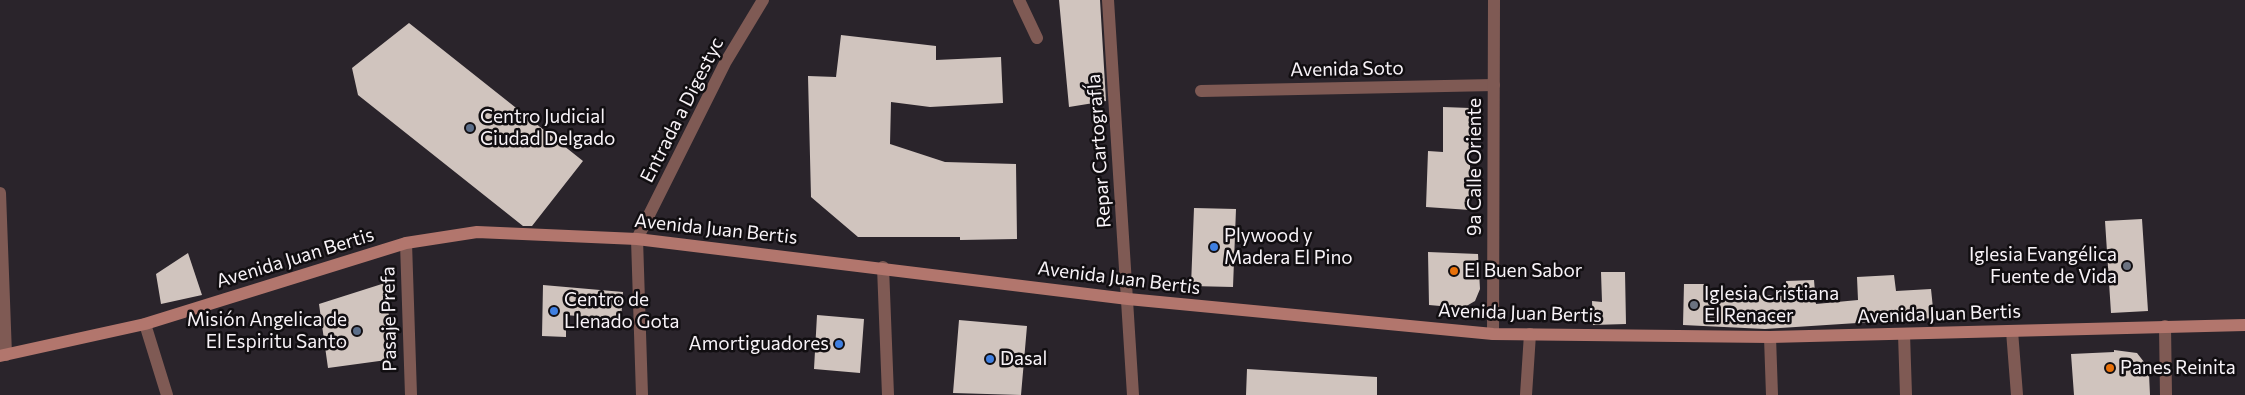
<!DOCTYPE html>
<meta charset="utf-8">
<style>
body{margin:0}
canvas{display:block;background:#2a242b}
</style>
<canvas width="2245" height="395"></canvas>
<script>
const ctx = document.querySelector('canvas').getContext('2d');
ctx.lineJoin = 'round';
function fillPath(path, color) {
  ctx.fillStyle = color;
  ctx.fill(path, 'evenodd');
}
function shape(rows) {
  const path = new Path2D();
  for (const r of rows) {
    path.moveTo(r[0], r[1]);
    for (let i = 2; i < r.length; i += 2) path.lineTo(r[i], r[i + 1]);
  }
  return path;
}
function strokePath(path, color, width, dash) {
  ctx.strokeStyle = color;
  ctx.lineWidth = width;
  ctx.lineCap = dash ? 'butt' : 'round';
  ctx.setLineDash(dash || []);
  ctx.stroke(path);
}
function write(font, color, halo, rows, align = 'center') {
  ctx.font = font + ' Commissioner,sans-serif';
  ctx.lineWidth = 5;
  ctx.setLineDash([]);
  ctx.textBaseline = 'middle';
  ctx.strokeStyle = halo;
  ctx.fillStyle = color;
  for (const [text, x, y, turn = 0] of rows) {
    ctx.save();
    ctx.translate(x, y);
    ctx.rotate((+turn || 0) * Math.PI / 180);
    ctx.textAlign = isNaN(turn) ? turn : align;
    if (halo) ctx.strokeText(text, 0, 0);
    ctx.fillText(text, 0, 0);
    ctx.restore();
  }
}
const building = shape([
 [1059,0,1100,0,1106,101,1069,107],
 [409,23,583,161,532,226,523,226,358,95,352,68],
 [841,35,936,46,936,60,1001,57,1003,103,930,107,891,102,890,144,945,162,1016,164,1017,239,960,240,960,237,858,237,811,197,808,76,836,77],
 [1443,107,1470,108,1470,210,1426,207,1428,151,1443,152],
 [1194,208,1236,209,1233,287,1191,286],
 [2142,219,2148,311,2111,313,2105,221],
 [1428,252,1478,254,1480,289,1475,301,1463,308,1429,305],
 [188,253,202,295,161,304,156,274],
 [1601,272,1625,272,1626,324,1593,325,1592,301,1602,302],
 [1894,275,1896,291,1931,289,1934,318,1765,329,1683,325,1684,284,1706,284,1705,294,1787,296,1786,281,1814,280,1816,304,1858,300,1857,277],
 [385,283,394,359,328,368,319,304],
 [543,285,623,292,621,320,566,315,566,337,542,336],
 [817,315,864,319,860,373,814,369],
 [959,320,1027,326,1021,395,953,393],
 [2114,350,2137,353,2144,362,2149,374,2150,395,2074,395,2071,354,2114,352],
 [1247,369,1377,377,1377,395,1246,395]
]);
const service = shape([
 [1019,0,1037,38],
 [637,239,725,63,763,0]
]);
const minor = shape([
 [1108,0,1133,395],
 [1201,91,1494,85],
 [0,193,6,355],
 [637,239,642,395],
 [406,243,411,395],
 [883,267,888,395],
 [145,324,167,395],
 [2165,326,2166,395],
 [2012,331,2017,395],
 [1904,334,1906,395],
 [1770,337,1772,395],
 [1526,395,1530,334]
]);
const tertiary = shape([
 [1493,334,1494,0]
]);
const secondary = shape([
 [0,356,145,324,406,243,477,232,637,239,1128,299,1493,334,1770,337,2245,325]
]);
const markers = [
 [470,128,5,"#5c6f8a"],
 [1214,247,5,"#3f7fe0"],
 [2127,266,5,"#6b7280"],
 [1454,271,5,"#e8710a"],
 [1694,305,5,"#6b7280"],
 [554,311,5,"#3f7fe0"],
 [357,331,5,"#5c6f8a"],
 [839,344,5,"#3f7fe0"],
 [990,359,5,"#3f7fe0"],
 [2110,368,5,"#e8710a"]
];
const streetNames = [
 ["Avenida Soto",1347,69,-1],
 ["Entrada a Digestyc",682,110,-63],
 ["Repar CartografÍa",1099,151,-94],
 ["9a Calle Oriente",1475,167,-90],
 ["Avenida Juan Bertis",716,229,6],
 ["Avenida Juan Bertis",295,258,-17],
 ["Avenida Juan Bertis",1119,278,7],
 ["Avenida Juan Bertis",1520,313,2],
 ["Avenida Juan Bertis",1939,314,-2],
 ["Pasaje Prefa",389,319,-91]
];
const poiNames = [
 ["Centro Judicial",480,117],
 ["Ciudad Delgado",480,139],
 ["Plywood y",1224,236],
 ["Madera El Pino",1224,258],
 ["Iglesia Evangélica",2117,255,"right"],
 ["Fuente de Vida",2117,277,"right"],
 ["El Buen Sabor",1464,271],
 ["Iglesia Cristiana",1704,294],
 ["El Renacer",1704,316],
 ["Centro de",564,300],
 ["Llenado Gota",564,322],
 ["Misión Angelica de",347,320,"right"],
 ["El Espiritu Santo",347,342,"right"],
 ["Amortiguadores",829,344,"right"],
 ["Dasal",1000,359],
 ["Panes Reinita",2120,368]
];
fillPath(building, '#d0c4be');
strokePath(service, '#7f5a54', 12);
strokePath(minor, '#7f5a54', 12);
strokePath(tertiary, '#7f5a54', 12);
strokePath(secondary, '#b2766d', 12);
for (const [x, y, r, color] of markers) {
  const dot = new Path2D();
  dot.arc(x, y, r, 0, 2 * Math.PI);
  ctx.fillStyle = color;
  ctx.fill(dot);
  strokePath(dot, '#110e11', 2);
}
write('19px', '#f8f3f8', '#110e11', streetNames);
write('19px', '#f8f3f8', '#110e11', poiNames, 'left');
</script>
